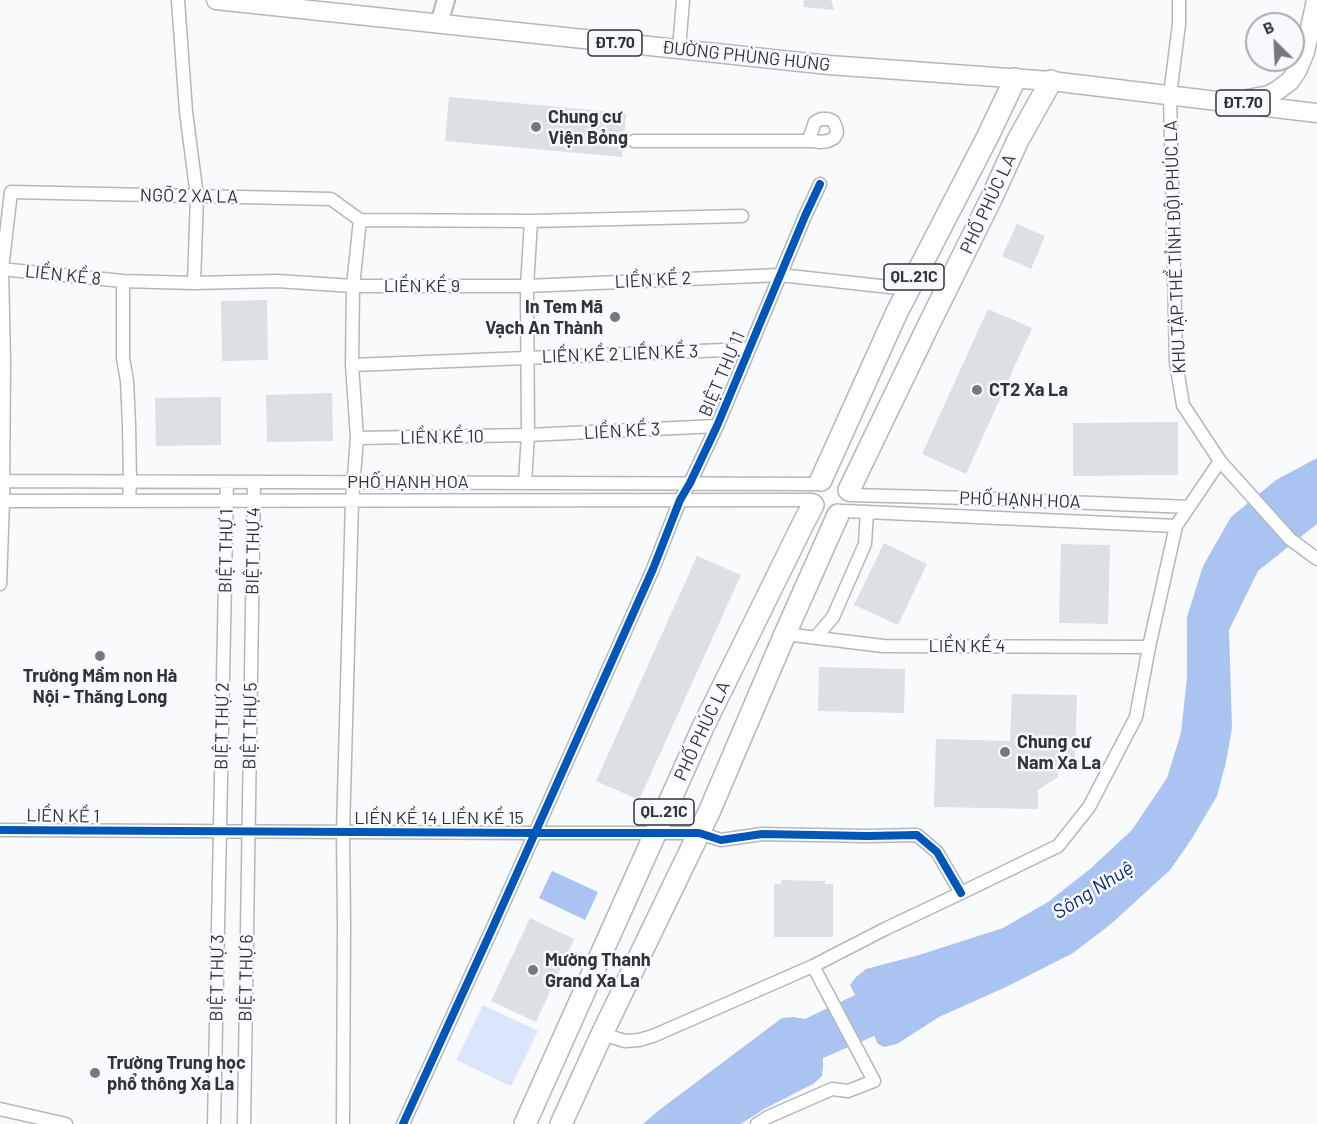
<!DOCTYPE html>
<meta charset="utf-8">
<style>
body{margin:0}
#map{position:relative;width:1317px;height:1124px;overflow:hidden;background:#f8fafc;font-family:Barlow,sans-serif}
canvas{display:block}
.north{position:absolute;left:1245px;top:12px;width:60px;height:60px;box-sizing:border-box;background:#f7f9fd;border:2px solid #a7aaaf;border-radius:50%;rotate:336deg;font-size:16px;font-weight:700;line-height:24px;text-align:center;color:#2f333a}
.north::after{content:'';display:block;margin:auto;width:21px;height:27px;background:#75797e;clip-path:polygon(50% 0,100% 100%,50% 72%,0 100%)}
</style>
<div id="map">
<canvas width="1317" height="1124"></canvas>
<div class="north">B</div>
</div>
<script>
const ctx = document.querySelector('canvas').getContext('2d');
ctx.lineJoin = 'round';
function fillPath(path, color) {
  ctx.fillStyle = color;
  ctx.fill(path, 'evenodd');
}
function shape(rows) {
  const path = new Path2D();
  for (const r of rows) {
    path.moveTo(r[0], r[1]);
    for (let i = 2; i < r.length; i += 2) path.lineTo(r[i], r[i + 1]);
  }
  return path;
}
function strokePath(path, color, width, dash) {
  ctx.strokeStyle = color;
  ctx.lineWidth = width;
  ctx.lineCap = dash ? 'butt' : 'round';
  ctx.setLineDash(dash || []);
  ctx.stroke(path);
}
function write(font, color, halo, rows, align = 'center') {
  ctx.font = font + ' Barlow,sans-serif';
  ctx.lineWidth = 5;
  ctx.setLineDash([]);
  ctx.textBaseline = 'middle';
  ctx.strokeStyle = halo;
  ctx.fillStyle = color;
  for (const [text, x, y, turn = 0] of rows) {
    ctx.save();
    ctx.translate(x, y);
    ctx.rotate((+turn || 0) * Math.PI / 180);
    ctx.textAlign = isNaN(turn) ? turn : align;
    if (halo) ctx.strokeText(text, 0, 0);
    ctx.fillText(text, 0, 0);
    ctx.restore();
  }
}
const green = shape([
 [483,1005,538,1031,511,1086,456,1060]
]);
const water = shape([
 [1317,458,1317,524,1258,571,1229,630,1232,728,1226,762,1217,796,1191,840,1170,870,1111,924,1073,953,1006,987,939,1017,897,1044,884,1047,878,1044,874,1036,823,1058,823,1066,822,1076,813,1084,764,1109,741,1124,643,1124,658,1111,782,1018,794,1017,805,1019,855,995,850,985,856,977,866,969,919,955,1003,928,1048,902,1090,869,1132,830,1167,778,1181,733,1187,677,1187,617,1203,566,1231,517,1276,480],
 [552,871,598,892,585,920,539,898]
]);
const building = shape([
 [804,0,831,0,834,10,803,7],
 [449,97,626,113,622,157,445,141],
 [1017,224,1045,236,1031,269,1002,256],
 [267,300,268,360,222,361,221,301],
 [988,309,1032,328,966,474,922,454],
 [332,393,333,441,267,442,266,395],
 [221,397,221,445,156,446,155,398],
 [1178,422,1178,475,1073,476,1073,423],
 [884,543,927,564,898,625,854,605],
 [1061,544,1110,545,1108,624,1059,623],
 [697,556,741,575,639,800,596,781],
 [819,667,905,669,904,713,818,711],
 [1012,694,1077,695,1075,761,1058,761,1058,777,1038,790,1038,809,934,807,936,739,1010,741],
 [781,880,825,881,825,884,833,884,833,937,774,937,774,884,781,884],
 [530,918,574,939,536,1022,491,1001]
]);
const street = shape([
 [178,0,186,112,197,196,194,283],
 [1179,0,1179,24,1170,95,1176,362,1183,405,1220,461,1290,539,1317,559],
 [679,49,683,0],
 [634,141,814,141,820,142,828,141,834,138,837,133,836,127,833,121,828,119,821,119,815,122,810,136,814,141],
 [360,220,531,221,742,216],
 [0,269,123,281,194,283,277,281,353,286,527,286,780,275,908,289],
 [123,281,123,358,127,381,129,425,130,481,129,501],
 [352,365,749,349],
 [357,438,528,435,717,426],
 [0,481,817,484],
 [525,483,528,435,527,286,531,221],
 [850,495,969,498,1189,507],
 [0,501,812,500],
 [844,511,1176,526],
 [0,584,3,501,4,361,2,269,11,192,331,199,360,220],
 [785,634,883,646,1149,647],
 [816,637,833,617,865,544,867,512],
 [0,830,535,833,699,833,721,840,762,834,867,836,917,835,937,852,961,893],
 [602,1034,625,1041,639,1040,653,1036,813,966,885,929,961,893,1058,846,1089,807,1136,717,1149,647,1176,526,1220,461],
 [0,1109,66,1124],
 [214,1124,227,482],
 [244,1124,254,482],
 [343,1124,344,924,343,832,352,501,357,438,352,365,353,286,360,220],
 [403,1124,493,927,653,569,680,500,690,483,717,426,805,216,820,184],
 [757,1124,768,1117,832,1089,848,1091,874,1081,813,966]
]);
const secondary = shape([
 [439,23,446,0]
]);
const primary = shape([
 [216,0,829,65,1051,81,1317,113],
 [1248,99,1269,95,1278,90,1290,81,1297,71,1305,52,1316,0]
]);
const highway = shape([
 [821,480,897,312,988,136,1015,79],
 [849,490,931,320,991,199,1018,140,1051,81],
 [525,1124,703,727,804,522,813,505],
 [561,1124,602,1034,710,810,785,634,838,515]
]);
const cycleway = shape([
 [0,830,535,833,699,833,721,840,762,834,867,836,917,835,937,852,961,893],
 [403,1124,493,927,653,569,680,500,690,483,717,426,805,216,820,184]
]);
const markers = [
 [536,127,6,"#75797e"],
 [615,317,6,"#75797e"],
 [977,390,6,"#75797e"],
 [100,656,6,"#75797e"],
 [1005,752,6,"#75797e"],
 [533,970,6,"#75797e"],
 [95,1073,6,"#75797e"]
];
const shields = [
 [615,43,54],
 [1243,103,54],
 [914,277,60],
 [664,812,60]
];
const shieldNames = [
 ["ĐT.70",615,43],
 ["ĐT.70",1243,103],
 ["QL.21C",914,277],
 ["QL.21C",664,812]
];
const streetNames = [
 ["ĐƯỜNG PHÙNG HƯNG",746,56,6],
 ["NGÕ 2 XA LA",189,196,1],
 ["PHỐ PHÚC LA",988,204,-65],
 ["KHU TẬP THỂ TỈNH ĐỘI PHÚC LA",1175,247,-92],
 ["LIỀN KỀ 8",63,275,6],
 ["LIỀN KỀ 2",653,280,-3],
 ["LIỀN KỀ 9",422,286],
 ["LIỀN KỀ 2 LIỀN KỀ 3",620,354,-2],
 ["BIỆT THỰ 11",722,374,-67],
 ["LIỀN KỀ 3",622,431,-3],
 ["LIỀN KỀ 10",442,437,-1],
 ["PHỐ HẠNH HOA",408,482],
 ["PHỐ HẠNH HOA",1020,500,2],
 ["BIỆT THỰ 1",226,551,-89],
 ["BIỆT THỰ 4",253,551,-89],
 ["LIỀN KỀ 4",967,646],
 ["BIỆT THỰ 2",222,726,-89],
 ["BIỆT THỰ 5",250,726,-89],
 ["PHỐ PHÚC LA",702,731,-65],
 ["LIỀN KỀ 1",63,816,1],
 ["LIỀN KỀ 14 LIỀN KỀ 15",439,818],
 ["BIỆT THỰ 3",217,978,-89],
 ["BIỆT THỰ 6",246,978,-89]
];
const poiNames = [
 ["Chung cư",548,117],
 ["Viện Bỏng",548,138],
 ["In Tem Mã",603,307,"right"],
 ["Vạch An Thành",603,328,"right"],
 ["CT2 Xa La",989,390],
 ["Trường Mầm non Hà",100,676,"center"],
 ["Nội - Thăng Long",100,697,"center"],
 ["Chung cư",1017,742],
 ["Nam Xa La",1017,763],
 ["Mường Thanh",545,960],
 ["Grand Xa La",545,981],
 ["Trường Trung học",107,1063],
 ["phổ thông Xa La",107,1084]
];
const waterNames = [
 ["Sông Nhuệ",1093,890,-32]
];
fillPath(green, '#dae6f9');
fillPath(water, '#aac3f0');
fillPath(building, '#dcdfe3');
strokePath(street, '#b4b7bc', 15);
strokePath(secondary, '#b4b7bc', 20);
strokePath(primary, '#b4b7bc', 21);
strokePath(highway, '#b4b7bc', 24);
strokePath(street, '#fefeff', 12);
strokePath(secondary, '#fefeff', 16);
strokePath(primary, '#fefeff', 18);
strokePath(highway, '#fefeff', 21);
strokePath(cycleway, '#0057b8', 8);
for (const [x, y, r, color] of markers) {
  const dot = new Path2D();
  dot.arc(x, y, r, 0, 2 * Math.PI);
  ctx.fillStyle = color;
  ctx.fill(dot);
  strokePath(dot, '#f7f9fd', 2);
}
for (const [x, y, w] of shields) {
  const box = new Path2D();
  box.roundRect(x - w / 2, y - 13, w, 26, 4.5);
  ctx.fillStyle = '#f7f9fd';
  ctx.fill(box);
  strokePath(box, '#2f333a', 1.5);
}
write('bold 16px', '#2f333a', null, shieldNames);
write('18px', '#2f333a', '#f7f9fd', streetNames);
write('bold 18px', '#2f333a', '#f7f9fd', poiNames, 'left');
write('italic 20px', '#072b73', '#f7f9fd', waterNames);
</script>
